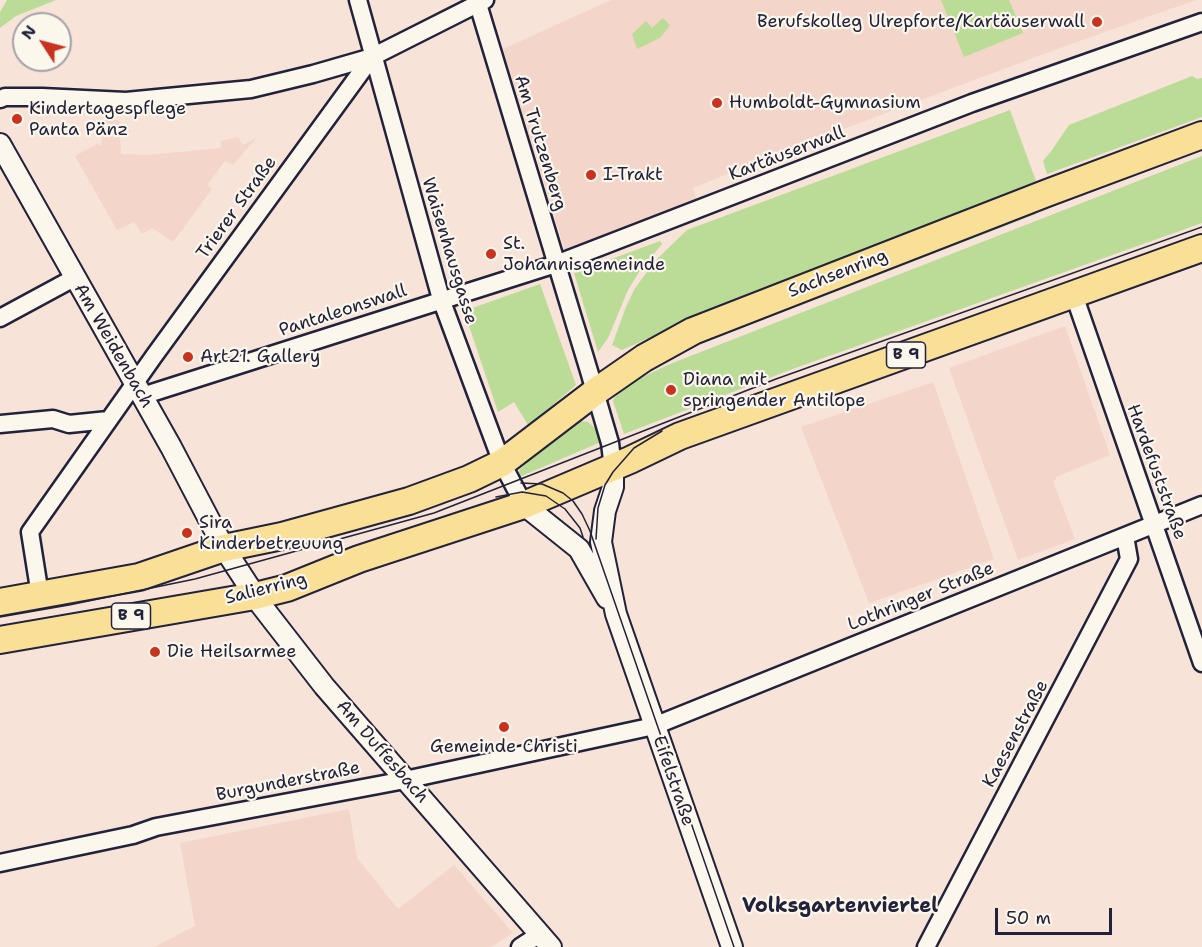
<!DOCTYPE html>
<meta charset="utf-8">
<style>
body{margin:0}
#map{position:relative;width:1202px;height:947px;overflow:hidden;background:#f7e3d8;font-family:"Shantell Sans",sans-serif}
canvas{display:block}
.north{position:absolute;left:12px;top:12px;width:60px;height:60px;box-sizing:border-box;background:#fbf7ec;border:2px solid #a4a2a5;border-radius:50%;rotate:306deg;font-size:16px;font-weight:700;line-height:24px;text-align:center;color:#22223b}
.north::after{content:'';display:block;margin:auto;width:21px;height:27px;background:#c8321e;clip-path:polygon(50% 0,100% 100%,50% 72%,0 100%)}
.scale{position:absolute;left:995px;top:908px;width:117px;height:27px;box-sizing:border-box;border:3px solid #22223b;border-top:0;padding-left:8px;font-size:18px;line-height:21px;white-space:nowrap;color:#22223b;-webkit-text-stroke:4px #fbf7ec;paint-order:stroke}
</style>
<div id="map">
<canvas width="1202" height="947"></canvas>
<div class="north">N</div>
<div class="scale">50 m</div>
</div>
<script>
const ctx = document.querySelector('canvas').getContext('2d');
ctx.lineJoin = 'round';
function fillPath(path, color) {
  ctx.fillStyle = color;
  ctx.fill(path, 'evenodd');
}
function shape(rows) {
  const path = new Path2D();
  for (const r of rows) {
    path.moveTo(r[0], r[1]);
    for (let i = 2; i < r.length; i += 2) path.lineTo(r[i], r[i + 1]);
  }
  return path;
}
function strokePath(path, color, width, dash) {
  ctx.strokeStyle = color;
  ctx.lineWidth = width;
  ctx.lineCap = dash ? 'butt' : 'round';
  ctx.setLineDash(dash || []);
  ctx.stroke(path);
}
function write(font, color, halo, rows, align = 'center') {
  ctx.font = font + ' "Shantell Sans",sans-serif';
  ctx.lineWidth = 4.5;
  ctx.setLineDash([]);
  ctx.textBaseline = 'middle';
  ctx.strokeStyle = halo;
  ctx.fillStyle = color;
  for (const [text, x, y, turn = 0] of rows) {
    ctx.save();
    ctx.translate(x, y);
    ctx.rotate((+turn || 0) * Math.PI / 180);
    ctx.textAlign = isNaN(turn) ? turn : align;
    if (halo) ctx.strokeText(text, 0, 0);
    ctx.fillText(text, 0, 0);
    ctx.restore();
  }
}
const built = shape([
 [611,0,1196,0,1068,45,771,156,693,188,697,202,566,254,503,49],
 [104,120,119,120,121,154,147,155,221,148,221,141,238,137,243,145,256,138,233,165,225,161,207,185,212,189,173,242,152,228,142,234,134,222,117,230,75,156,97,144,101,146],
 [1065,326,1110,455,1056,477,1056,479,1053,481,1075,539,1018,560,949,368],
 [933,382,994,559,869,603,801,427],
 [349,809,357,858,398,909,454,865,513,933,491,947,154,947,195,926,180,843]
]);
const green = shape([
 [7,0,56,0,16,16,0,28,0,12],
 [941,0,1009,0,1023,33,964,57],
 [663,18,670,25,660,38,637,49,632,34,646,21,652,28],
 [1192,76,1197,79,1202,78,1202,117,1047,174,1043,161,1052,150,1069,125],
 [1010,110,1036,181,696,317,622,350,612,345,626,307,635,288,656,260,687,230],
 [1202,156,1202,223,787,371,624,434,613,401,614,398,630,383,670,364],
 [1033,204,1036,214,675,354,665,353],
 [660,241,662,244,639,272,628,290,608,338,598,352,574,273],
 [540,284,576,385,533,422,528,425,514,402,498,412,464,311],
 [580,421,588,422,595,428,601,442,517,478,520,469,568,427]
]);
const minor = shape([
 [358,0,441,299,502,463,524,505],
 [478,4,589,371,610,443,613,468],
 [0,99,5,97,42,97,126,101,251,89,313,74,372,57,485,0],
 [1074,295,1202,663],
 [0,318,74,278],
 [142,396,556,264,972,103,1202,22],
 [0,424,53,419,69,424,108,420],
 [40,595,30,532,154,356,372,57],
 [0,863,133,835,156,827,405,780,654,726,1202,505],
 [520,947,540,934],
 [926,947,1129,559,1125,536]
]);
const tertiary = shape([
 [0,144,171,447,224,548,261,605,324,686,551,947],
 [613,468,613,487,605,511,601,542,616,614,732,947],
 [524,505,579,549,607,598]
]);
const primary = shape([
 [0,602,139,577,224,548,282,536,409,501,469,479,502,463,595,392,644,358,693,331,1047,193,1202,135],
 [0,640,255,596,287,588,359,559,524,505,630,460,680,436,1202,248]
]);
const tram = shape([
 [521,483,542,484,563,493,573,501,582,514,590,531,734,947],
 [496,497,522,492,546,496,565,509,580,528,583,537],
 [596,539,598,508,605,485,613,472,634,448,662,431],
 [0,617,69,605,195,579,434,513,776,379,1202,227]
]);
const markers = [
 [1097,22,6,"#c8321e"],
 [717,103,6,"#c8321e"],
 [17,119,6,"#c8321e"],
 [591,175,6,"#c8321e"],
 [491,254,6,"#c8321e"],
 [188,357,6,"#c8321e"],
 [671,390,6,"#c8321e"],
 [187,533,6,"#c8321e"],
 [155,652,6,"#c8321e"],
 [504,727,6,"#c8321e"]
];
const shields = [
 [906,355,39],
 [131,616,39]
];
const shieldNames = [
 ["B 9",906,355],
 ["B 9",131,616]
];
const poiNames = [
 ["Berufskolleg Ulrepforte/Kartäuserwall",1085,22,"right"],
 ["Humboldt-Gymnasium",729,103],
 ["Kindertagespflege",29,109],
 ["Panta Pänz",29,130],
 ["I-Trakt",603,175],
 ["St.",503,244],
 ["Johannisgemeinde",503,265],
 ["Art21. Gallery",200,357],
 ["Diana mit",683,380],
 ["springender Antilope",683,401],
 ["Sira",199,523],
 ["Kinderbetreuung",199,544],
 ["Die Heilsarmee",167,652],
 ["Gemeinde Christi",504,747,"center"]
];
const streetNames = [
 ["Am Trutzenberg",540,143,73],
 ["Kartäuserwall",787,154,-21],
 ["Trierer Straße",237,208,-54],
 ["Waisenhausgasse",449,251,73],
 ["Sachsenring",838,274,-21],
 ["Pantaleonswall",343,311,-18],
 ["Am Weidenbach",113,346,60],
 ["Hardefuststraße",1156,472,70],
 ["Salierring",266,589,-14],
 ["Lothringer Straße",921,597,-22],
 ["Kaesenstraße",1016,734,-62],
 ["Am Duffesbach",382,752,49],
 ["Eifelstraße",673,781,71],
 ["Burgunderstraße",288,782,-11]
];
const neighbourhoodNames = [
 ["Volksgartenviertel",840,907]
];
fillPath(built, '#f4d5ca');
fillPath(green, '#badc96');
strokePath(minor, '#22223b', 21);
strokePath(tertiary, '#22223b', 24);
strokePath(primary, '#22223b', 30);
strokePath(minor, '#fbf7ec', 16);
strokePath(tertiary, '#fbf7ec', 20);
strokePath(primary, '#fadf96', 26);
strokePath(tram, '#22223b', 1.5);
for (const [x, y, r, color] of markers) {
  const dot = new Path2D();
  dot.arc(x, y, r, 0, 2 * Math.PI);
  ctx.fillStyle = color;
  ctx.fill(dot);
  strokePath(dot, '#fbf7ec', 2);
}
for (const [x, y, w] of shields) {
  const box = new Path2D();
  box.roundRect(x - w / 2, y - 13, w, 26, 4.5);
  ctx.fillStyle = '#fbf7ec';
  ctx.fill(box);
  strokePath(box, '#22223b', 1.5);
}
write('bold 16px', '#22223b', null, shieldNames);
write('18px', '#22223b', '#fbf7ec', poiNames, 'left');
write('18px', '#22223b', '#fbf7ec', streetNames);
write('bold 20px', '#22223b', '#fbf7ec', neighbourhoodNames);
</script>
